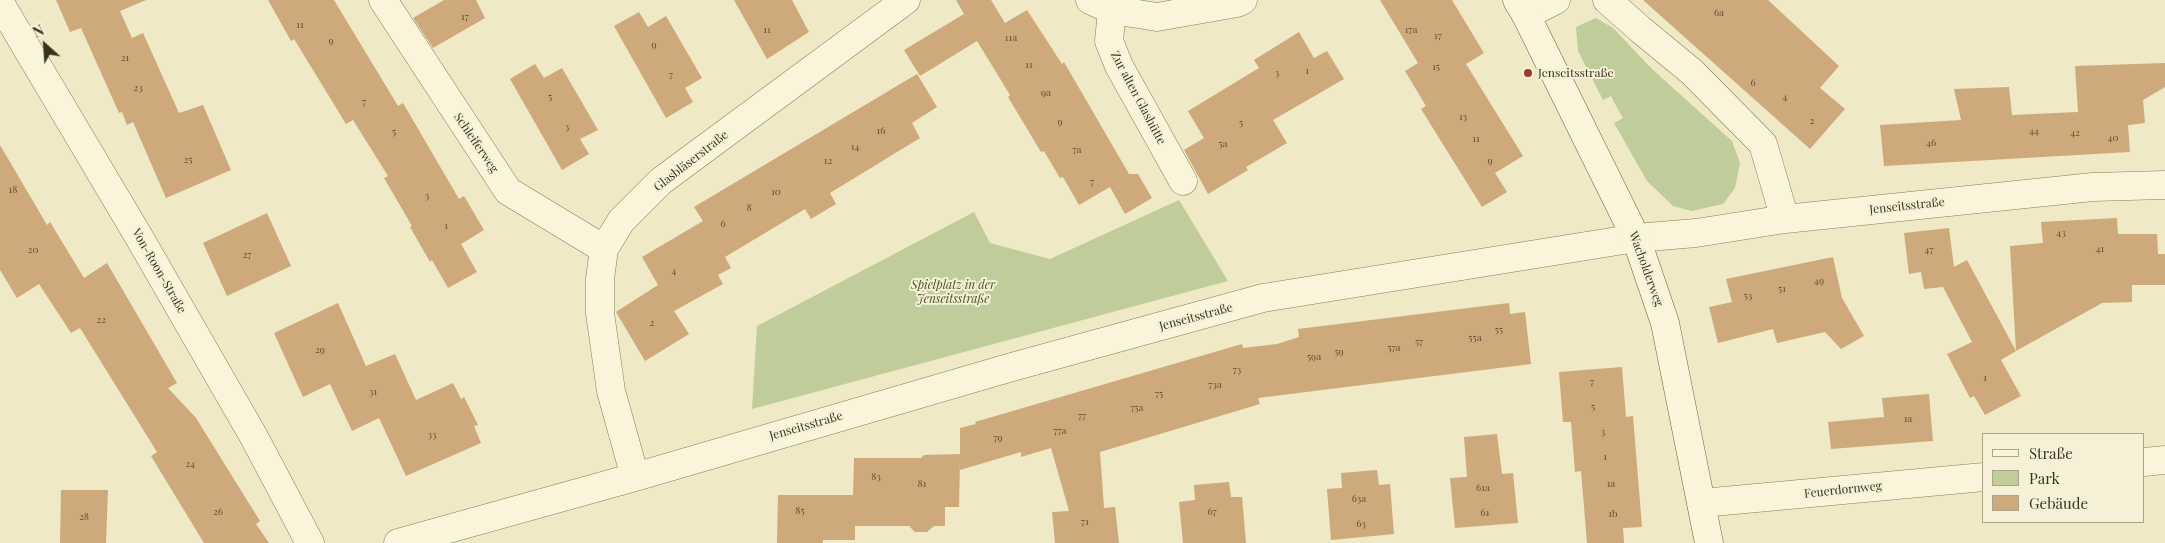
<!DOCTYPE html>
<meta charset="utf-8">
<style>
body{margin:0}
#map{position:relative;width:2165px;height:543px;overflow:hidden;background:#efe9c6;font-family:"Playfair Display",serif}
canvas{display:block}
.legend{position:absolute;left:1982px;top:433px;width:162px;height:90px;box-sizing:border-box;background:#f6f1d6;border:1px solid #aba48d;margin:0;padding:6px 9px;list-style:none;font-size:15px;color:#3b311f}
.legend li{display:flex;align-items:center;gap:10px;height:25px}
.legend b{width:25px;border:1px solid #aba48d}
.north{position:absolute;left:20px;top:20px;width:50px;height:50px;-webkit-text-stroke:4px #f6f1d6;paint-order:stroke;rotate:334deg;font-size:14px;font-weight:700;line-height:20px;text-align:center;color:#3b311f}
.north::after{content:'';display:block;margin:auto;width:18px;height:22px;background:#3b311f;clip-path:polygon(50% 0,100% 100%,50% 72%,0 100%)}
</style>
<div id="map">
<canvas width="2165" height="543"></canvas>
<ul class="legend">
<li><b style="height:6px;background:#f9f4da"></b>Straße</li>
<li><b style="height:14px;background:#c0cd9a"></b>Park</li>
<li><b style="height:14px;background:#cda97c"></b>Gebäude</li>
</ul>
<div class="north">N</div>
</div>
<script>
const ctx = document.querySelector('canvas').getContext('2d');
ctx.lineJoin = 'round';
function fillPath(path, color) {
  ctx.fillStyle = color;
  ctx.fill(path, 'evenodd');
}
function shape(rows) {
  const path = new Path2D();
  for (const r of rows) {
    path.moveTo(r[0], r[1]);
    for (let i = 2; i < r.length; i += 2) path.lineTo(r[i], r[i + 1]);
  }
  return path;
}
function strokePath(path, color, width, dash) {
  ctx.strokeStyle = color;
  ctx.lineWidth = width;
  ctx.lineCap = dash ? 'butt' : 'round';
  ctx.setLineDash(dash || []);
  ctx.stroke(path);
}
function write(font, color, halo, rows, align = 'center') {
  ctx.font = font + ' "Playfair Display",serif';
  ctx.lineWidth = 4;
  ctx.setLineDash([]);
  ctx.textBaseline = 'middle';
  ctx.strokeStyle = halo;
  ctx.fillStyle = color;
  for (const [text, x, y, turn = 0] of rows) {
    ctx.save();
    ctx.translate(x, y);
    ctx.rotate((+turn || 0) * Math.PI / 180);
    ctx.textAlign = isNaN(turn) ? turn : align;
    if (halo) ctx.strokeText(text, 0, 0);
    ctx.fillText(text, 0, 0);
    ctx.restore();
  }
}
const green = shape([
 [1596,18,1613,28,1652,69,1732,141,1740,163,1735,188,1723,204,1692,211,1673,206,1647,181,1614,123,1623,118,1615,104,1611,96,1603,100,1578,51,1576,27],
 [1179,200,1228,281,752,409,757,326,974,212,990,243,1050,259]
]);
const building = shape([
 [56,0,146,0,120,11,132,38,143,33,179,113,203,105,231,170,166,198,133,122,127,125,122,112,119,113,81,28,70,32],
 [268,0,334,0,398,106,403,103,459,199,464,196,484,230,461,244,477,272,448,288,432,260,430,262,410,227,412,226,384,178,388,176,353,120,346,124,294,39,291,41],
 [444,0,476,0,485,18,433,48,413,18],
 [734,0,792,0,809,32,767,59],
 [956,0,991,0,1005,23,1027,10,1062,64,1064,62,1129,174,1138,174,1152,198,1125,214,1110,187,1079,205,1063,177,1060,178,1044,151,1041,152,1008,97,1010,95,977,41,920,76,904,50,964,14],
 [1380,0,1452,0,1484,53,1466,64,1523,156,1495,173,1507,192,1482,207,1421,109,1426,106,1405,71,1418,63],
 [1643,0,1768,0,1839,66,1820,88,1845,109,1810,149],
 [639,12,648,27,666,16,702,78,685,88,693,102,666,118,614,26],
 [1299,32,1314,58,1327,51,1344,79,1273,120,1287,143,1246,167,1248,170,1208,194,1184,150,1204,138,1188,111,1259,68,1254,60],
 [2165,63,2165,87,2143,100,2145,123,2128,125,2130,152,1884,166,1880,125,1961,120,1954,89,2009,87,2012,115,2078,112,2075,66],
 [535,64,544,78,562,68,598,130,580,139,589,154,562,170,510,79],
 [917,74,937,107,912,123,920,138,830,193,836,204,811,219,805,209,725,257,731,268,718,275,723,284,674,311,689,334,645,361,616,312,658,285,642,257,703,221,694,207],
 [0,145,47,225,50,222,84,278,107,263,177,383,168,388,196,418,260,521,256,524,269,543,204,543,151,456,157,452,80,328,71,333,39,284,17,298,0,270],
 [267,213,291,266,227,296,203,243],
 [2117,218,2118,234,2157,234,2158,254,2165,254,2165,285,2132,285,2132,302,2102,303,2016,351,2010,246,2043,243,2041,222],
 [1949,228,1954,267,1967,260,2016,351,2001,360,2021,396,1985,415,1974,396,1970,398,1947,354,1972,342,1943,287,1924,289,1921,272,1909,274,1904,233],
 [1833,257,1842,298,1864,336,1841,349,1825,332,1777,343,1773,329,1718,343,1709,307,1732,302,1726,279],
 [338,303,366,366,395,354,416,400,453,383,461,399,464,397,478,425,474,426,481,443,406,476,379,418,352,431,330,384,303,397,274,333],
 [1509,303,1510,314,1525,312,1531,364,1258,398,1260,404,1100,452,1104,508,1115,507,1119,543,1055,543,1052,512,1069,511,1051,448,1021,457,1021,452,960,470,960,461,959,507,945,507,945,526,934,526,927,532,915,532,909,526,855,526,855,540,823,540,823,543,777,543,778,495,853,495,854,458,921,458,924,455,960,454,960,428,976,424,975,422,1242,344,1243,348,1277,344,1299,337,1298,329],
 [1622,367,1626,417,1633,416,1642,527,1623,528,1624,543,1587,543,1581,471,1575,472,1571,422,1563,422,1559,372],
 [1929,394,1933,441,1831,449,1828,422,1884,417,1882,398],
 [1497,434,1502,474,1513,473,1518,523,1455,528,1450,478,1467,477,1464,437],
 [1377,470,1379,485,1390,484,1394,534,1331,540,1327,489,1342,488,1341,473],
 [1229,482,1231,497,1242,497,1246,543,1183,543,1179,502,1195,500,1194,485],
 [61,490,108,490,106,543,60,543]
]);
const street = shape([
 [383,0,508,191,604,249],
 [1090,0,1112,10,1157,17,1237,3,1243,0],
 [1607,0,1641,30,1692,72,1763,144,1785,219],
 [0,3,139,237,254,437,310,543],
 [1112,10,1109,41,1119,66,1183,181],
 [1526,15,1556,0],
 [2144,462,2165,460],
 [635,477,611,391,600,313,600,279,604,249,621,221,661,181,906,0],
 [1702,503,1984,477],
 [398,543,635,477,1012,367,1263,298,1636,238,1696,233,1785,219,2093,187,2165,185]
]);
const secondary = shape([
 [1517,0,1526,15,1636,238,1665,323,1709,543]
]);
const markers = [
 [1528,73,5,"#9b3a2b"]
];
const numberNames = [
 ["6a",1719,13],
 ["17",465,17],
 ["11",300,25],
 ["11",767,30],
 ["17a",1411,30],
 ["17",1438,36],
 ["11a",1011,38],
 ["9",331,41],
 ["9",654,45],
 ["21",125,58],
 ["11",1029,65],
 ["15",1436,67],
 ["1",1307,71],
 ["3",1277,73],
 ["7",671,75],
 ["6",1753,83],
 ["23",138,88],
 ["9a",1046,93],
 ["5",550,97],
 ["4",1785,97],
 ["7",364,102],
 ["13",1463,117],
 ["2",1812,121],
 ["9",1060,122],
 ["5",1241,123],
 ["3",567,127],
 ["16",881,131],
 ["44",2034,131],
 ["5",394,132],
 ["42",2075,133],
 ["40",2113,138],
 ["11",1476,139],
 ["46",1931,143],
 ["5a",1223,144],
 ["14",855,147],
 ["7a",1077,150],
 ["25",188,160],
 ["12",828,161],
 ["9",1490,161],
 ["7",1092,182],
 ["18",13,190],
 ["10",776,192],
 ["3",427,196],
 ["8",749,208],
 ["6",723,224],
 ["1",446,226],
 ["43",2061,233],
 ["41",2100,249],
 ["20",33,250],
 ["47",1929,250],
 ["27",247,255],
 ["4",674,271],
 ["49",1819,281],
 ["51",1782,289],
 ["53",1748,296],
 ["22",101,320],
 ["2",652,323],
 ["55",1499,330],
 ["55a",1475,338],
 ["57",1419,342],
 ["57a",1394,348],
 ["29",320,350],
 ["59",1339,352],
 ["59a",1314,357],
 ["73",1237,370],
 ["1",1985,378],
 ["7",1592,382],
 ["73a",1215,385],
 ["31",373,392],
 ["75",1159,394],
 ["5",1593,407],
 ["75a",1137,408],
 ["77",1082,416],
 ["1a",1908,419],
 ["77a",1060,431],
 ["3",1603,432],
 ["33",432,435],
 ["79",998,438],
 ["1",1605,457],
 ["24",190,464],
 ["83",876,477],
 ["81",922,484],
 ["1a",1611,484],
 ["61a",1483,488],
 ["63a",1359,499],
 ["85",800,511],
 ["26",218,512],
 ["67",1212,512],
 ["61",1485,513],
 ["1b",1613,514],
 ["28",84,517],
 ["71",1085,522],
 ["63",1361,524]
];
const poiNames = [
 ["Jenseitsstraße",1538,73]
];
const streetNames = [
 ["Zur alten Glashütte",1138,98,62],
 ["Schleiferweg",476,143,56],
 ["Glasbläserstraße",691,161,-38],
 ["Jenseitsstraße",1907,206,-6],
 ["Wacholderweg",1646,269,70],
 ["Von-Roon-Straße",159,271,60],
 ["Jenseitsstraße",1196,317,-15],
 ["Jenseitsstraße",806,426,-16],
 ["Feuerdornweg",1843,490,-6]
];
const parkNames = [
 ["Spielplatz in der",953,285],
 ["Jenseitsstraße",953,299]
];
fillPath(green, '#c0cd9a');
fillPath(building, '#cda97c');
strokePath(street, '#8b7b5b', 29);
strokePath(secondary, '#6d5c3f', 29);
strokePath(street, '#f9f4da', 28);
strokePath(secondary, '#f9f4da', 28);
for (const [x, y, r, color] of markers) {
  const dot = new Path2D();
  dot.arc(x, y, r, 0, 2 * Math.PI);
  ctx.fillStyle = color;
  ctx.fill(dot);
  strokePath(dot, '#f6f1d6', 2);
}
write('10px', '#604f36', null, numberNames);
write('12px', '#3b311f', '#f6f1d6', poiNames, 'left');
write('12px', '#3b311f', '#f6f1d6', streetNames);
write('italic 12px', '#445726', '#f6f1d6', parkNames);
</script>
